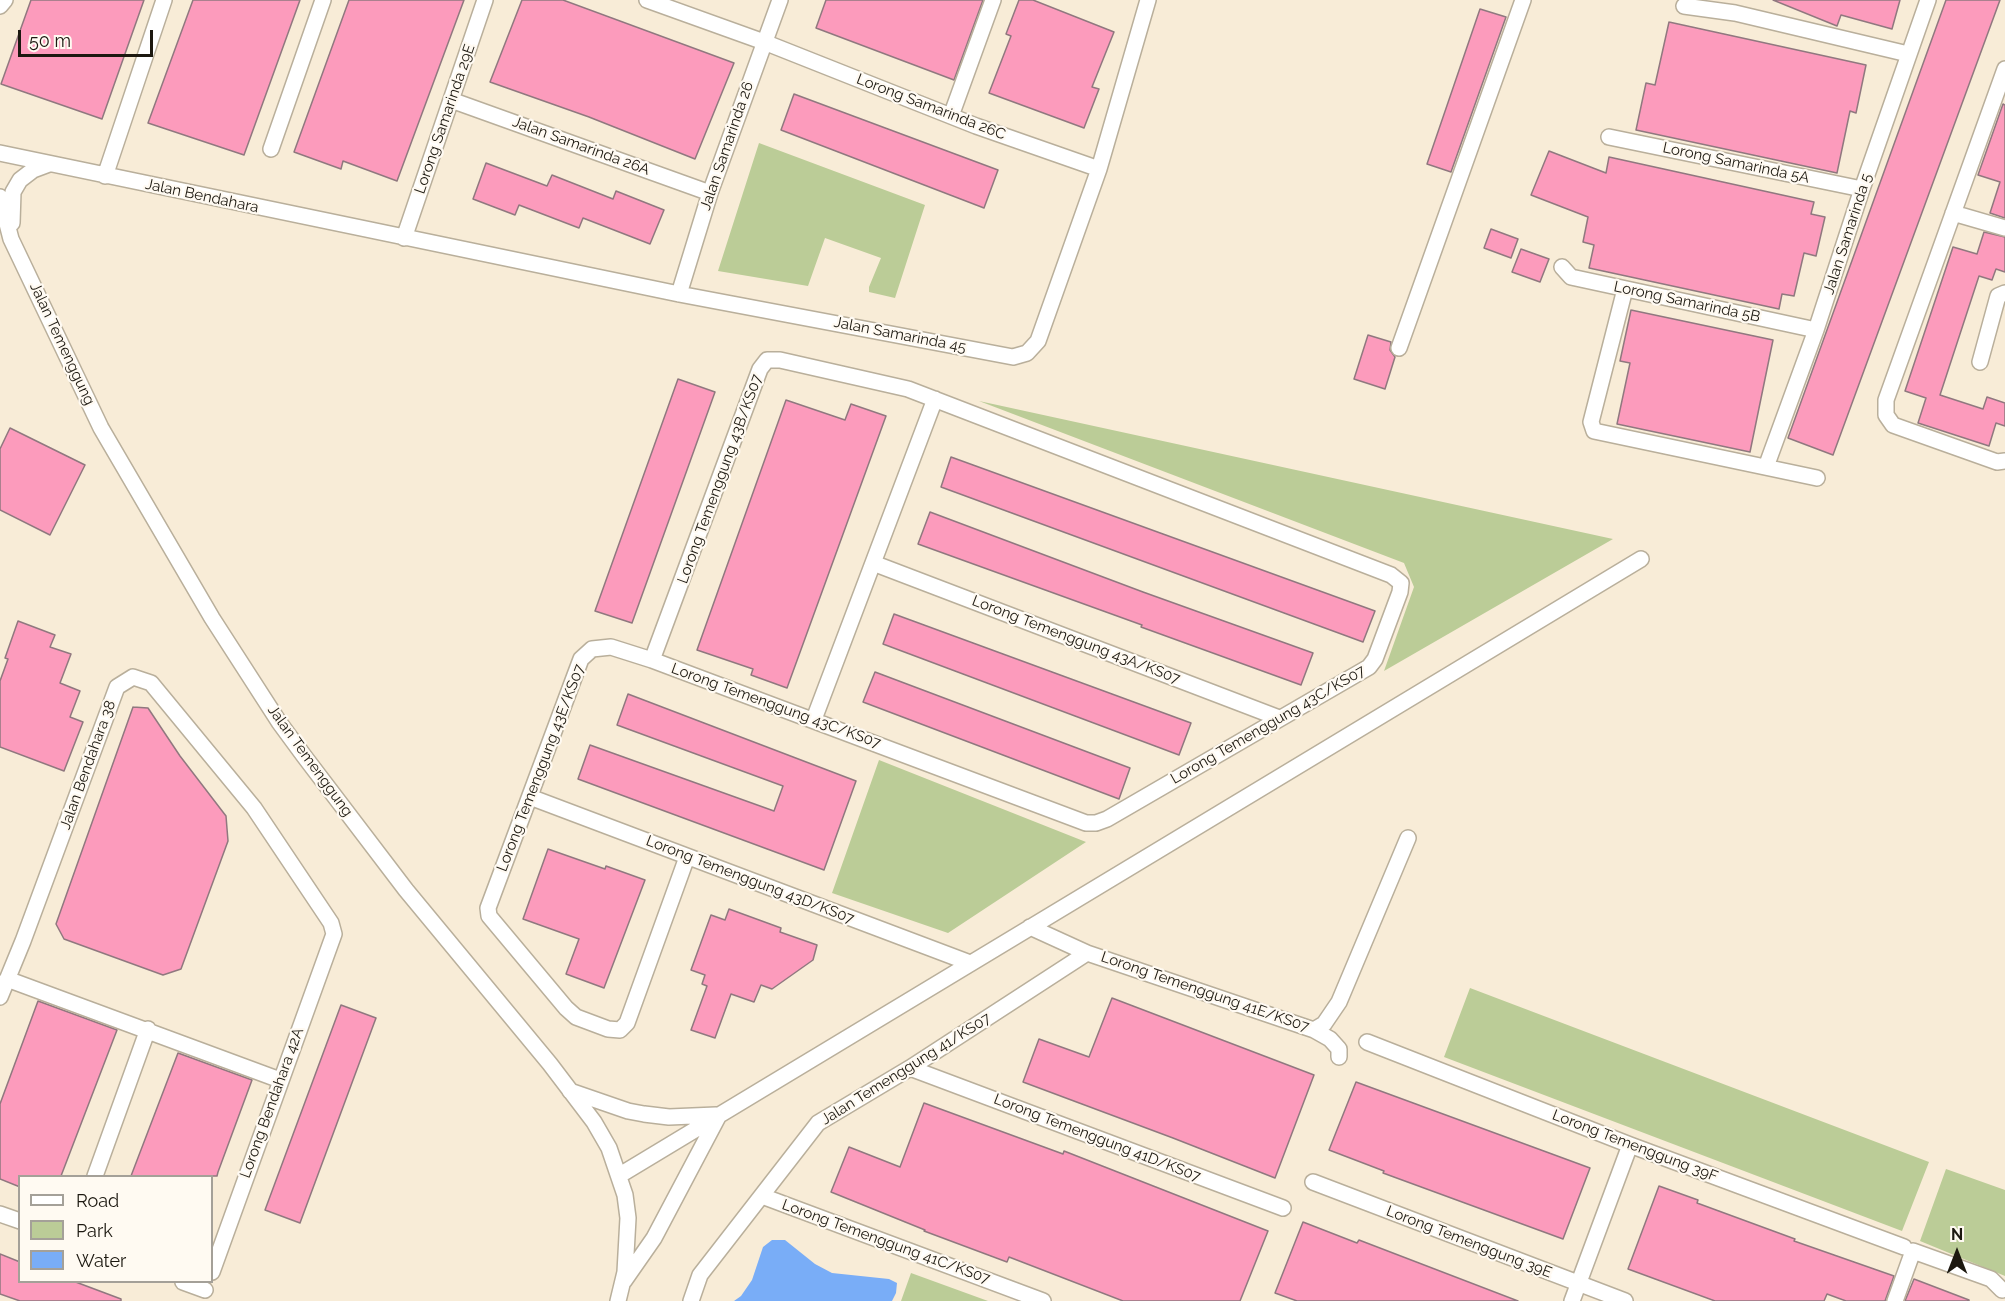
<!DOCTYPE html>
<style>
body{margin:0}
#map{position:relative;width:2005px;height:1301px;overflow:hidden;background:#f8ecd7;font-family:Raleway,sans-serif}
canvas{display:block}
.legend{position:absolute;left:18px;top:1175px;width:195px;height:108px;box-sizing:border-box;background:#fffaf2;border:2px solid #a4a098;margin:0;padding:8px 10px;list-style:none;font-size:18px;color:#1c1810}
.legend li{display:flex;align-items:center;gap:12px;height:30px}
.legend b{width:30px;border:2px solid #a4a098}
.north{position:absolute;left:1927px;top:1223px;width:60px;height:60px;-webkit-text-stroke:4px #fffaf2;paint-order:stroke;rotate:0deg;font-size:16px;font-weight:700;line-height:24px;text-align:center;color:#1c1810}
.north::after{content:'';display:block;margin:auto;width:21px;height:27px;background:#1c1810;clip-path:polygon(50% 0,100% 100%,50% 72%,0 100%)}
.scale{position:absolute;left:18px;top:30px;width:135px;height:27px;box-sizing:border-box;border:3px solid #1c1810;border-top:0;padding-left:8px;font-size:18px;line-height:21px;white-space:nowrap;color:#1c1810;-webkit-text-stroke:4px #fffaf2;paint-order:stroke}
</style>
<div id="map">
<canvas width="2005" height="1301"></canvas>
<ul class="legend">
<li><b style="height:8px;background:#fff"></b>Road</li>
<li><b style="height:16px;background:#bbcc97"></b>Park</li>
<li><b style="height:16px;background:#79adf7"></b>Water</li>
</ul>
<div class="north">N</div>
<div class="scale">50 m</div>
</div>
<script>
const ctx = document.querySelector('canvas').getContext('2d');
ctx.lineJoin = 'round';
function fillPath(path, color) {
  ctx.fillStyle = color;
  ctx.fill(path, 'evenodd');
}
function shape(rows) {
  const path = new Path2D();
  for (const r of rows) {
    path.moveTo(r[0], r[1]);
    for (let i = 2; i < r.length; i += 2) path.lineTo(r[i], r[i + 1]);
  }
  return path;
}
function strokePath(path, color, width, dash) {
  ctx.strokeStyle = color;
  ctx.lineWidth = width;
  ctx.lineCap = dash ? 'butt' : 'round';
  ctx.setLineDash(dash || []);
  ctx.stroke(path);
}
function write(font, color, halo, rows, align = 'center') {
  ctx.font = font + ' Raleway,sans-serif';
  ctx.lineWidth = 4.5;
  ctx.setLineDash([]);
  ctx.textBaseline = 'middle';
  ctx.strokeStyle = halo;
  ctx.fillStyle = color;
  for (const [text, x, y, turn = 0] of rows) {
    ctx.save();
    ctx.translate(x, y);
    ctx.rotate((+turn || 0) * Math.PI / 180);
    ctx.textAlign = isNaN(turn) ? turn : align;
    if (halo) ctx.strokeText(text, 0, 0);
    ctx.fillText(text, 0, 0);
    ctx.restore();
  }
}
const green = shape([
 [759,143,925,205,895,298,869,292,869,287,881,258,825,238,808,286,718,271],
 [979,401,1613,539,1384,671,1414,587,1404,563],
 [879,760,1086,842,948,933,832,893],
 [1470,988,1929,1162,1902,1231,1444,1057],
 [1946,1169,2005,1190,2005,1276,1920,1241],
 [911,1273,988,1301,901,1301]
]);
const water = shape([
 [772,1240,785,1240,815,1264,832,1273,889,1279,897,1283,896,1293,892,1301,734,1301,741,1296,752,1280,763,1247]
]);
const building = shape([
 [31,0,144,0,102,119,1,84,31,0],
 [193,0,300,0,244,155,148,123,193,0],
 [349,0,464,0,397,181,343,161,341,169,294,152,349,0],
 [522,0,563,0,734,63,695,159,589,117,490,82,522,0],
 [826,0,983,0,954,80,816,28,826,0],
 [1019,0,1033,0,1114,32,1092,87,1099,89,1084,128,989,93,1011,36,1006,34,1019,0],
 [1773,0,1900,0,1892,29,1841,15,1837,26,1773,0],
 [1946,0,2000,0,1833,455,1788,438,1946,0],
 [1480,9,1506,17,1451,172,1427,164,1480,9],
 [1669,22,1866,65,1856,113,1850,111,1837,173,1636,130,1646,83,1655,85,1669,22],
 [794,94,998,170,984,208,781,130,794,94],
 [2003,104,2005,105,2005,218,1990,213,2000,182,1978,175,2003,104],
 [1549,151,1606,173,1609,157,1814,202,1811,214,1825,217,1816,256,1804,253,1794,296,1782,294,1779,309,1589,268,1594,245,1583,242,1588,217,1531,195,1549,151],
 [486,163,547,186,552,175,613,199,616,191,664,210,650,244,583,218,579,228,519,205,515,215,473,199,486,163],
 [1491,229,1518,239,1511,258,1484,248,1491,229],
 [1984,232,2005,237,2005,272,1996,269,1992,280,1979,276,1940,395,1983,409,1987,397,2005,403,2005,426,1996,423,1989,446,1918,423,1926,398,1905,391,1953,247,1977,254,1984,232],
 [1521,249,1549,259,1540,282,1512,272,1521,249],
 [1631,310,1773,340,1750,452,1617,424,1630,363,1620,361,1631,310],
 [1368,335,1391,342,1390,350,1395,357,1385,389,1354,379,1368,335],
 [678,379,715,392,632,623,595,611,678,379],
 [786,400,845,420,851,404,886,416,787,688,751,675,753,669,697,650,786,400],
 [10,428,85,465,50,535,0,510,0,449,10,428],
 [951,457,1375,611,1363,642,941,487,951,457],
 [930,512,1143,592,1313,653,1301,685,1141,627,1142,625,918,544,930,512],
 [894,614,1191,723,1179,755,883,644,894,614],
 [18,621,55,635,50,647,71,654,60,683,80,691,70,717,83,722,64,771,0,747,0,681,8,659,5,658,18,621],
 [875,672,1130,768,1119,799,863,702,875,672],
 [628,694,856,781,824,870,578,779,590,745,774,811,783,786,617,725,628,694],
 [133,707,148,708,180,756,226,816,228,841,181,969,163,975,64,939,56,924,133,707],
 [548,849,605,869,606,866,645,880,604,988,566,974,579,939,523,919,548,849],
 [729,909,781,928,780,932,817,945,813,960,772,989,761,985,754,1002,731,994,715,1038,691,1030,707,986,702,984,705,975,691,970,711,915,725,920,729,909],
 [1112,998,1314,1075,1275,1178,1173,1138,1023,1082,1039,1039,1089,1057,1112,998],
 [38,1001,117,1030,61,1176,20,1176,20,1187,0,1179,0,1104,38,1001],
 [341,1005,376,1018,300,1223,265,1210,341,1005],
 [178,1053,252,1080,218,1172,217,1176,131,1176,178,1053],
 [1356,1082,1590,1168,1563,1239,1383,1173,1384,1171,1329,1150,1356,1082],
 [924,1103,1063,1154,1064,1151,1268,1231,1240,1301,1123,1301,1009,1257,1007,1262,924,1231,925,1230,831,1192,849,1147,900,1167,924,1103],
 [1659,1186,1698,1200,1697,1203,1795,1239,1794,1241,1894,1276,1885,1301,1846,1301,1827,1294,1824,1301,1715,1301,1628,1269,1659,1186],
 [1303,1222,1357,1243,1359,1240,1518,1301,1297,1301,1275,1293,1303,1222],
 [0,1254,20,1262,20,1281,73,1281,121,1299,121,1301,20,1301,0,1294,0,1254],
 [1914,1279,1969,1300,1969,1301,1905,1301,1914,1279]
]);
const street = shape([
 [647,0,764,42,976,126,1099,169],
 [0,6,5,0],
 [1684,6,1735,13,1908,54],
 [2005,69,1886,400,1886,415,1893,425,1997,462,2005,461],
 [451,100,710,193],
 [951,116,993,0],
 [1609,137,1862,189],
 [271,149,323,0],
 [0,153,679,294,1013,357,1027,353,1038,341,1099,169,1148,0],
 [105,176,164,0],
 [0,197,11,239,101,428,212,618,279,722,304,756,406,890,550,1064,594,1122,609,1148,625,1195,628,1218,625,1272,618,1301],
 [1953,213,2005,228],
 [12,223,13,192,20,180,33,170,49,164],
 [404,238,485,0],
 [1562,267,1571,277,1816,330],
 [1625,289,1591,422,1594,431,1817,478],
 [679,294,710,193,780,0],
 [1399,348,1523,0],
 [1980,362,1998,296,2005,293],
 [1766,467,1816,330,1862,189,1928,0],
 [873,563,1279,718],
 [652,660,760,369,767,360,780,360,908,389,1391,575,1401,583,1400,592,1375,659,1369,667,1107,819,1096,823,1086,823,652,660,611,647,592,649,581,659,488,908,489,916,566,1008,576,1017,608,1029,620,1030,627,1023,687,857],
 [814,719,935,399],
 [530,797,970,963],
 [1030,927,1087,953,1314,1030,1324,1024,1339,1002,1408,838],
 [7,979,280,1080],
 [0,997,23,941,117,687,133,677,151,683,254,808,331,923,334,934,212,1272],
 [1314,1030,1330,1039,1339,1049,1339,1057],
 [1367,1042,1630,1145,1904,1247],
 [910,1068,1283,1208],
 [570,1091,628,1111,644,1114,669,1117,716,1115],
 [620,1175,1641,559],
 [95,1176,148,1029],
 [1313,1182,1625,1301],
 [762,1196,1043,1301],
 [0,1214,20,1221],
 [624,1281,654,1238,719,1115],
 [183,1282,205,1290],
 [691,1301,700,1275,818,1123,910,1068,1087,953],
 [1572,1301,1630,1145],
 [1895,1301,1913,1251,1991,1279,2002,1290]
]);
const streetNames = [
 ["Lorong Samarinda 26C",931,107,21],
 ["Lorong Samarinda 29E",445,119,-71],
 ["Jalan Samarinda 26A",581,146,20],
 ["Jalan Samarinda 26",727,146,-71],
 ["Lorong Samarinda 5A",1736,163,12],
 ["Jalan Bendahara",202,196,12],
 ["Jalan Samarinda 5",1848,234,-72],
 ["Lorong Samarinda 5B",1687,302,12],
 ["Jalan Samarinda 45",900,335,11],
 ["Jalan Temenggung",62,344,65],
 ["Lorong Temenggung 43B/KS07",720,479,-70],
 ["Lorong Temenggung 43A/KS07",1076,640,21],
 ["Lorong Temenggung 43C/KS07",776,706,20],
 ["Lorong Temenggung 43C/KS07",1268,725,-30],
 ["Jalan Temenggung",310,761,54],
 ["Jalan Bendahara 38",88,765,-70],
 ["Lorong Temenggung 43E/KS07",541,768,-69],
 ["Lorong Temenggung 43D/KS07",750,880,21],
 ["Lorong Temenggung 41E/KS07",1205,992,19],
 ["Jalan Temenggung 41/KS07",906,1069,-32],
 ["Lorong Bendahara 42A",272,1103,-70],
 ["Lorong Temenggung 41D/KS07",1097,1138,21],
 ["Lorong Temenggung 39F",1635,1146,21],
 ["Lorong Temenggung 41C/KS07",886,1242,20],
 ["Lorong Temenggung 39E",1469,1242,21]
];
fillPath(green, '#bbcc97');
fillPath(water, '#79adf7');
fillPath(building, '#fc9bbc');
strokePath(building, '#90787f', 1.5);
strokePath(street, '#b9af9b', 18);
strokePath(street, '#fff', 15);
write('15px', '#1c1810', '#fffaf2', streetNames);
</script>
